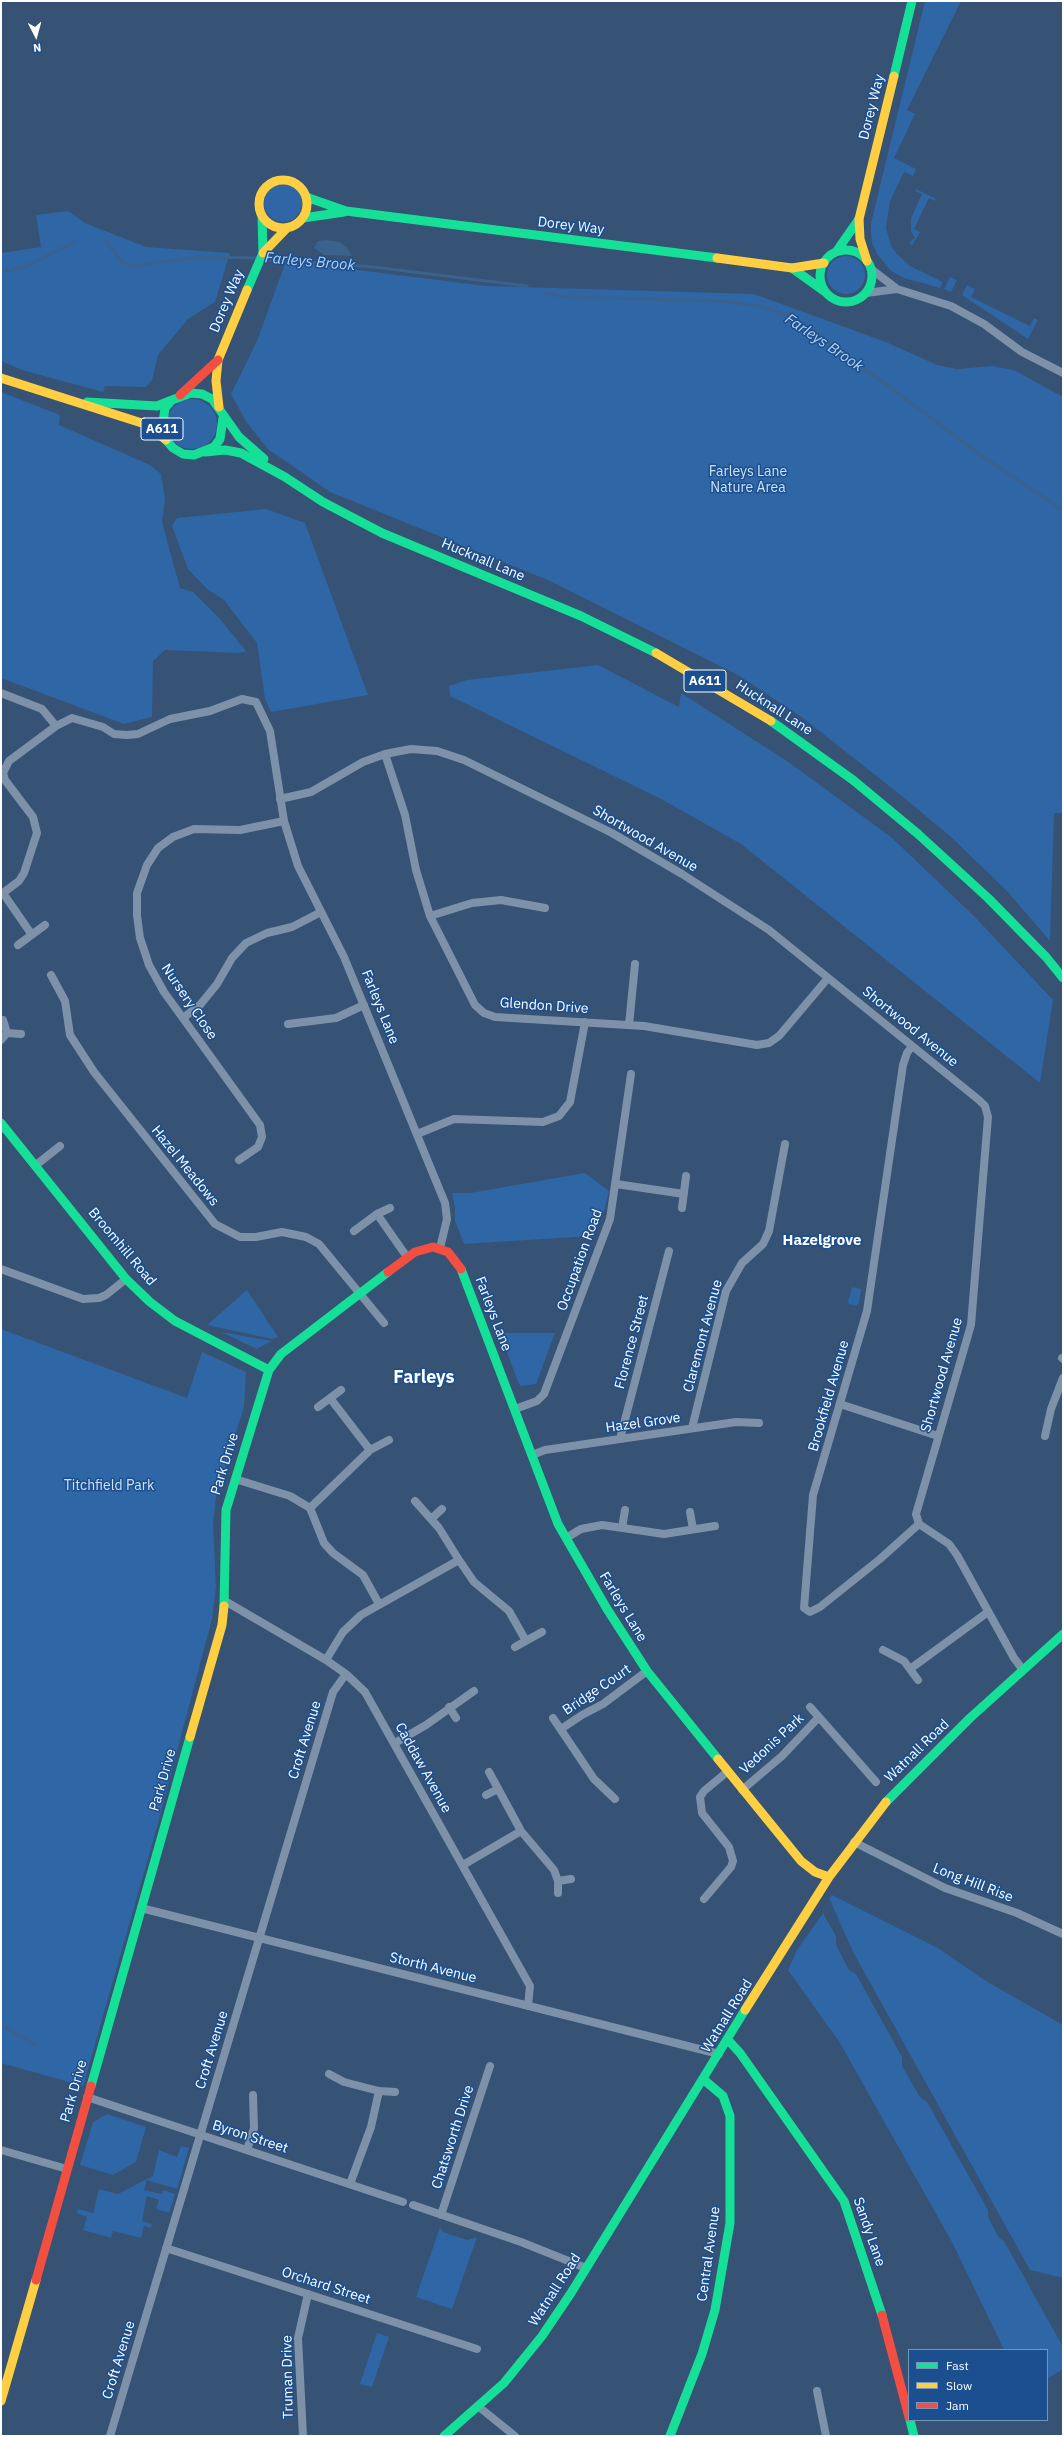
<!DOCTYPE html>
<style>
body{margin:0}
#map{position:relative;width:1064px;height:2437px;overflow:hidden;background:#365274;font-family:"IBM Plex Sans",sans-serif}
canvas{display:block}
.frame{position:absolute;inset:0;border:2px solid #fff;pointer-events:none}
.legend{position:absolute;left:908px;top:2349px;width:140px;height:72px;box-sizing:border-box;background:#1b4f8f;border:1px solid #7695bc;margin:0;padding:5px 7px;list-style:none;font-size:12px;color:#fff}
.legend li{display:flex;align-items:center;gap:8px;height:20px}
.legend b{width:20px;border:1px solid #7695bc}
.north{position:absolute;left:16px;top:16px;width:40px;height:40px;-webkit-text-stroke:3px #1b4f8f;paint-order:stroke;rotate:174deg;font-size:11px;font-weight:700;line-height:16px;text-align:center;color:#fff}
.north::after{content:'';display:block;margin:auto;width:14px;height:18px;background:#fff;clip-path:polygon(50% 0,100% 100%,50% 72%,0 100%)}
</style>
<div id="map">
<canvas width="1064" height="2437"></canvas>
<div class="frame"></div>
<ul class="legend">
<li><b style="height:5px;background:#16e098"></b>Fast</li>
<li><b style="height:5px;background:#ffcf43"></b>Slow</li>
<li><b style="height:5px;background:#f24e42"></b>Jam</li>
</ul>
<div class="north">N</div>
</div>
<script>
const ctx = document.querySelector('canvas').getContext('2d');
ctx.lineJoin = 'round';
function fillPath(path, color) {
  ctx.fillStyle = color;
  ctx.fill(path, 'evenodd');
}
function shape(rows) {
  const path = new Path2D();
  for (const r of rows) {
    if (r.length === 3) {
      path.moveTo(r[0] + r[2], r[1]);
      path.arc(r[0], r[1], r[2], 0, 2 * Math.PI);
      continue;
    }
    path.moveTo(r[0], r[1]);
    for (let i = 2; i < r.length; i += 2) path.lineTo(r[i], r[i + 1]);
  }
  return path;
}
function strokePath(path, color, width, dash) {
  ctx.strokeStyle = color;
  ctx.lineWidth = width;
  ctx.lineCap = dash ? 'butt' : 'round';
  ctx.setLineDash(dash || []);
  ctx.stroke(path);
}
function write(font, color, halo, rows, align = 'center') {
  ctx.font = font + ' "IBM Plex Sans",sans-serif';
  ctx.lineWidth = 3;
  ctx.setLineDash([]);
  ctx.textBaseline = 'middle';
  ctx.strokeStyle = halo;
  ctx.fillStyle = color;
  for (const [text, x, y, turn = 0] of rows) {
    ctx.save();
    ctx.translate(x, y);
    ctx.rotate((+turn || 0) * Math.PI / 180);
    ctx.textAlign = isNaN(turn) ? turn : align;
    if (halo) ctx.strokeText(text, 0, 0);
    ctx.fillText(text, 0, 0);
    ctx.restore();
  }
}
const green = shape([
 [925,1,961,1,907,110,915,114,894,158,916,169,913,176,904,172,890,201,886,228,891,246,897,254,910,266,943,282,940,288,904,278,891,271,877,254,872,243,871,232,871,223],
 [283,203,19],
 [916,189,936,199,935,201,929,198,914,229,920,232,912,246,909,242,915,238,911,231,911,218,922,194,915,191],
 [68,211,85,223,146,247,230,253,215,302,188,319,158,355,152,380,146,387,105,386,103,392,22,370,1,361,1,253,41,247,36,215],
 [846,275,19],
 [286,261,486,286,754,294,886,342,937,365,957,369,992,366,1014,370,1063,397,1063,813,1054,813,1050,941,1006,890,951,837,903,797,803,718,738,675,550,581,330,492,268,449,247,423,231,394,257,341],
 [950,277,957,280,951,292,944,289],
 [967,285,975,289,971,297,1030,326,1034,318,1038,320,1028,339,962,295],
 [1,392,60,415,59,425,150,465,161,474,165,499,162,522,180,588,193,592,220,619,246,651,239,653,165,650,153,661,152,717,124,724,1,678],
 [192,424,25],
 [266,509,305,523,368,695,271,712,265,699,257,643,224,600,207,589,188,569,172,526,177,518],
 [598,665,679,707,681,693,787,761,891,837,975,917,1053,1000,1040,1083,741,844,663,800,450,696,449,686,467,680],
 [585,1173,609,1191,604,1212,598,1215,589,1227,592,1236,464,1244,455,1221,455,1208,452,1193,470,1193],
 [852,1287,861,1289,859,1303,856,1306,849,1304,848,1301],
 [247,1290,278,1337,272,1339,207,1325],
 [1,1329,187,1398,202,1352,246,1372,244,1407,216,1497,213,1524,216,1587,212,1619,155,1834,83,2086,1,2063],
 [221,1332,271,1341,257,1349],
 [500,1333,555,1333,536,1384,521,1386,518,1382],
 [832,1895,938,1948,986,1981,1063,2025,1063,2278,1030,2270,853,1952,829,1898],
 [823,1913,836,1936,836,1945,849,1970,856,1974,902,2057,902,2066,920,2097,927,2102,988,2210,988,2217,999,2238,1004,2241,1063,2347,1063,2369,1047,2379,1047,2350,1004,2350,953,2244,840,2043,788,1970,797,1950],
 [107,2114,146,2127,136,2162,113,2175,80,2165,93,2122],
 [181,2146,189,2148,177,2189,147,2180,144,2190,162,2194,163,2190,175,2194,169,2213,156,2209,159,2200,147,2196,142,2221,152,2224,151,2228,144,2226,141,2238,113,2231,111,2238,83,2230,87,2217,76,2213,78,2209,93,2213,99,2189,118,2194,145,2180,153,2176,159,2150,177,2157],
 [440,2227,443,2232,467,2240,477,2237,452,2309,416,2297],
 [377,2333,389,2337,372,2387,360,2384]
]);
const water = shape([
 [327,240,339,242,347,247,352,256,324,255,314,248,318,241]
]);
const stream = shape([
 [104,239,122,262,134,266,199,257,258,258],
 [264,259,373,267,527,286],
 [1,269,8,271,24,267,75,242],
 [544,293,567,297,723,301,763,307,790,316,802,322,982,456,1063,510],
 [1,2025,36,2045]
]);
const street = shape([
 [871,269,897,289,951,306,984,324,1022,352,1063,373],
 [866,293,897,289],
 [1,693,42,709,56,726],
 [385,754,405,815,416,870,430,916,475,1005,484,1013,495,1017,644,1026,757,1045,769,1043,779,1036,828,978],
 [280,799,311,792,363,762,385,754,411,749,437,751,464,760,612,833,682,874,769,930,979,1100,985,1106,988,1117,971,1325,916,1514,919,1524,949,1544,957,1555,1014,1658,1023,1670],
 [430,916,472,903,501,900,545,908],
 [32,935,3,893,19,881,24,873,37,833,33,817,5,780,3,773,9,761,56,726,72,718,103,727,114,734,127,735,138,734,170,719,210,711,242,699,256,702,270,731,284,821,298,866,344,957,445,1203,447,1219,440,1248],
 [18,945,45,925],
 [51,975,65,1001,70,1035,94,1072,215,1224,240,1237,256,1237,282,1232,306,1237,319,1244,384,1323],
 [183,1018,200,1005,217,984,232,958,246,943,267,933,292,927,321,912],
 [3,1020,7,1033,21,1034],
 [288,1024,336,1018,364,1005],
 [629,1025,635,964],
 [1,1040,7,1033],
 [912,1046,907,1053,903,1065,867,1311,813,1495,804,1608,810,1612,820,1607,880,1559,919,1524],
 [417,1134,454,1119,543,1122,559,1116,570,1102,585,1022],
 [239,1160,258,1147,262,1137,260,1125,164,992,149,965,140,938,137,915,137,893,147,865,158,848,173,837,194,829,240,830,284,821],
 [36,1165,60,1146],
 [616,1184,684,1194],
 [682,1208,686,1176],
 [377,1214,407,1257],
 [354,1231,377,1214,390,1208],
 [1,1269,83,1299,99,1298,106,1295,126,1279],
 [1062,1358,1063,1359],
 [840,1404,938,1436],
 [318,1407,341,1390],
 [515,1409,537,1401,544,1394,610,1219,631,1074],
 [692,1428,726,1291,742,1263,763,1244,769,1231,785,1144],
 [1045,1436,1051,1409,1063,1378],
 [620,1439,669,1251],
 [370,1450,389,1440],
 [532,1455,545,1450,736,1422,759,1423],
 [235,1479,290,1496,310,1508,324,1543,333,1553,363,1575,379,1604],
 [310,1508,370,1450,330,1398],
 [690,1512,693,1529],
 [431,1519,442,1509],
 [622,1528,625,1510],
 [566,1538,581,1529,602,1525,664,1534,715,1526],
 [459,1560,474,1582,509,1611,526,1641],
 [225,1601,326,1660,346,1674,365,1692,530,1986,528,2006],
 [515,1647,542,1632],
 [883,1650,904,1661,918,1680],
 [326,1660,343,1632,361,1615,459,1560,439,1528,415,1501],
 [910,1669,988,1612],
 [449,1707,456,1718],
 [810,1707,876,1782],
 [553,1718,594,1779,615,1799],
 [561,1729,582,1715,603,1704,647,1671],
 [395,1743,426,1725,474,1691],
 [489,1772,521,1831,554,1870,558,1881,558,1893],
 [742,1790,782,1756,819,1717],
 [486,1795,498,1789],
 [854,1842,945,1888,1017,1913,1063,1934],
 [463,1865,521,1831],
 [558,1881,571,1879],
 [704,1899,731,1867,733,1861,729,1847,702,1813,700,1797,704,1791,727,1772],
 [141,1908,719,2054],
 [329,2074,344,2082,379,2091,395,2092],
 [87,2097,403,2202],
 [1,2150,67,2169],
 [247,2150,254,2128,253,2095],
 [350,2184,371,2127,379,2091],
 [413,2205,521,2242,586,2268],
 [441,2215,490,2066],
 [166,2248,477,2349],
 [817,2391,826,2436],
 [479,2407,515,2436],
 [110,2436,333,1692,346,1674],
 [303,2436,298,2338,308,2294]
]);
const fast = shape([
 [894,76,912,1],
 [306,197,346,211,717,258],
 [303,218,344,212],
 [846,276,26],
 [836,252,859,219],
 [792,268,824,291],
 [247,290,263,253,262,217],
 [87,402,157,406,172,400],
 [223,418,220,439,214,447,194,455,183,454,173,448,166,440,162,430,165,408,172,400,191,393,202,394,212,399,239,437,264,459],
 [205,452,225,450,241,453,285,477,323,502,382,533,581,616,656,653],
 [771,721,853,780,918,834,988,898,1046,957,1063,978],
 [1,1123,126,1279,150,1302,175,1321,269,1370],
 [461,1269,558,1524,607,1609,647,1671,718,1759],
 [224,1606,226,1510,269,1370,281,1354,388,1272],
 [886,1802,970,1718,1063,1634],
 [728,2040,740,2053,844,2201,882,2315],
 [91,2086,190,1737],
 [910,2420,914,2436],
 [444,2436,504,2383,542,2336,571,2293,745,2010],
 [670,2436,702,2354,715,2310,730,2223,730,2116,723,2096,703,2079]
]);
const slow = shape([
 [283,204,24],
 [263,253,287,228],
 [717,258,792,268,824,263],
 [867,261,860,239,859,219,894,76],
 [1,378,148,425,166,440],
 [219,407,216,381,218,360,247,290],
 [656,653,771,721],
 [190,1737,222,1625,224,1606],
 [718,1759,801,1861,815,1872,829,1877],
 [745,2010,829,1877,886,1802],
 [1,2401,36,2280]
]);
const jam = shape([
 [180,395,218,360],
 [388,1272,415,1252,433,1247,448,1252,461,1269],
 [36,2280,91,2086],
 [882,2315,909,2417]
]);
const shields = [
 [162,429,42],
 [705,681,42]
];
const shieldNames = [
 ["A611",162,429],
 ["A611",705,681]
];
const streetNames = [
 ["Dorey Way",872,107,-76],
 ["Dorey Way",571,226,7],
 ["Dorey Way",227,301,-67],
 ["Hucknall Lane",483,560,23],
 ["Hucknall Lane",774,708,33],
 ["Shortwood Avenue",645,839,30],
 ["Nursery Close",189,1002,56],
 ["Glendon Drive",544,1006,4],
 ["Farleys Lane",380,1007,68],
 ["Shortwood Avenue",910,1027,39],
 ["Hazel Meadows",185,1166,51],
 ["Broomhill Road",122,1247,50],
 ["Occupation Road",580,1260,-70],
 ["Farleys Lane",493,1314,69],
 ["Claremont Avenue",703,1336,-75],
 ["Florence Street",632,1342,-75],
 ["Shortwood Avenue",942,1375,-74],
 ["Brookfield Avenue",829,1396,-74],
 ["Hazel Grove",643,1423,-8],
 ["Park Drive",225,1464,-73],
 ["Farleys Lane",623,1607,59],
 ["Bridge Court",597,1690,-34],
 ["Croft Avenue",305,1740,-73],
 ["Vedonis Park",772,1744,-43],
 ["Watnall Road",917,1751,-44],
 ["Caddaw Avenue",423,1768,61],
 ["Park Drive",163,1780,-74],
 ["Long Hill Rise",973,1883,21],
 ["Storth Avenue",433,1968,14],
 ["Watnall Road",727,2016,-58],
 ["Croft Avenue",212,2050,-73],
 ["Park Drive",74,2091,-74],
 ["Byron Street",250,2137,18],
 ["Chatsworth Drive",453,2137,-72],
 ["Sandy Lane",869,2232,71],
 ["Central Avenue",709,2254,-82],
 ["Orchard Street",326,2286,18],
 ["Watnall Road",555,2290,-57],
 ["Croft Avenue",119,2360,-73],
 ["Truman Drive",288,2377,-91]
];
const parkNames = [
 ["Farleys Lane",748,472],
 ["Nature Area",748,488],
 ["Titchfield Park",109,1486]
];
const waterNames = [
 ["Farleys Brook",310,262,5],
 ["Farleys Brook",824,343,34]
];
const neighbourhoodNames = [
 ["Hazelgrove",822,1241]
];
const districtNames = [
 ["Farleys",424,1378]
];
fillPath(green, '#2f66a5');
fillPath(water, '#3b618d');
strokePath(stream, '#3b618d', 3);
strokePath(street, '#7d92a8', 8);
strokePath(fast, '#16e098', 9);
strokePath(slow, '#ffcf43', 9);
strokePath(jam, '#f24e42', 9);
for (const [x, y, w] of shields) {
  const box = new Path2D();
  box.roundRect(x - w / 2, y - 11, w, 22, 3);
  ctx.fillStyle = '#1b4f8f';
  ctx.fill(box);
  strokePath(box, '#fff', 1);
}
write('bold 13px', '#fff', null, shieldNames);
write('14px', '#fff', '#1b4f8f', streetNames);
write('14px', '#cfe3fa', '#1b4f8f', parkNames);
write('italic 15px', '#b5d3f5', '#1b4f8f', waterNames);
write('bold 15px', '#fff', '#1b4f8f', neighbourhoodNames);
write('bold 18px', '#fff', '#1b4f8f', districtNames);
</script>
